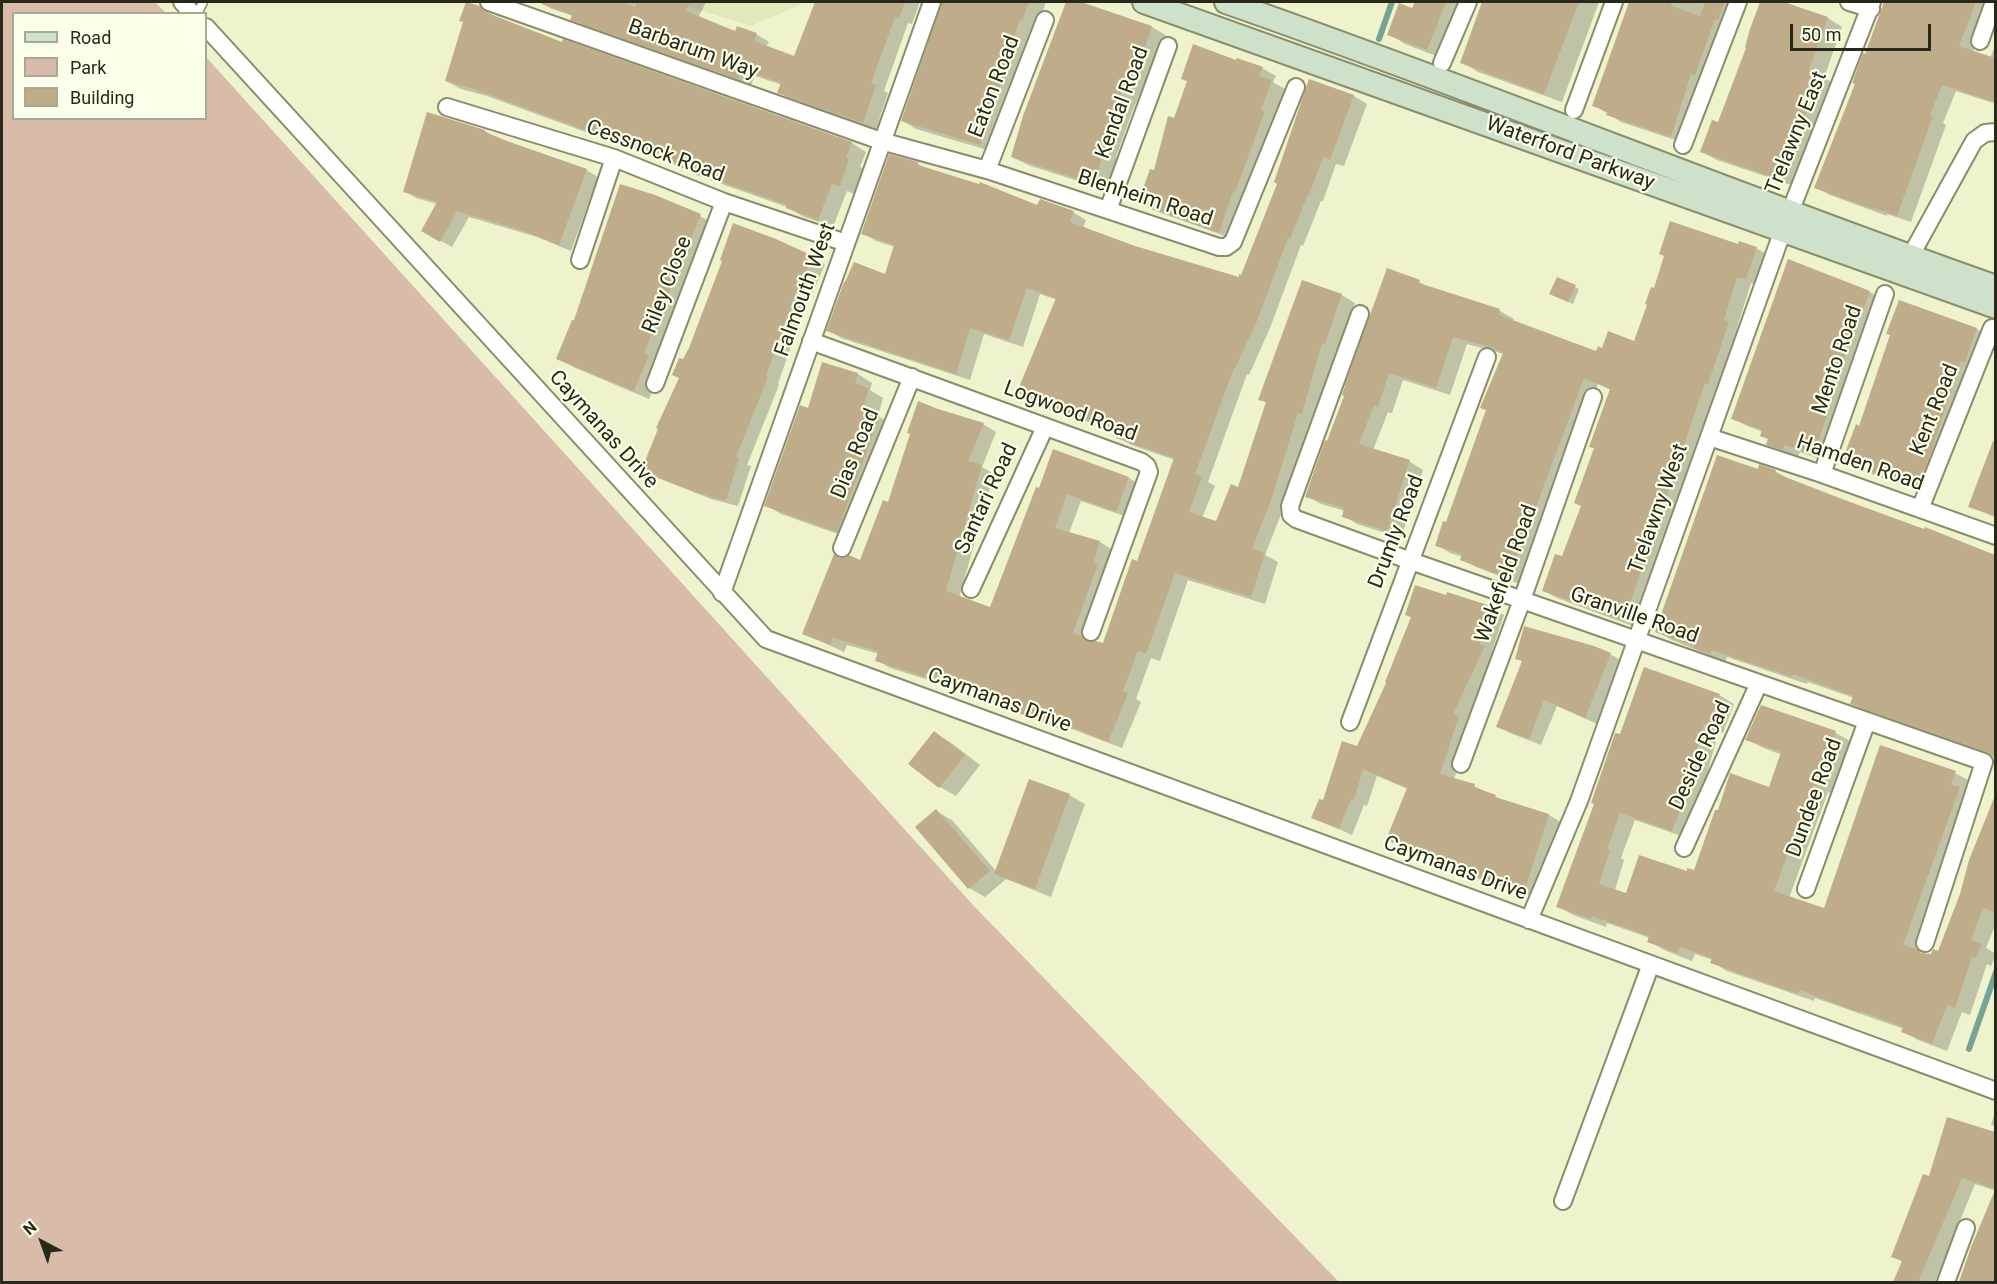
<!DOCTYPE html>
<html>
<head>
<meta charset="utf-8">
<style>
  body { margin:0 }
  #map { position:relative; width:1997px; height:1284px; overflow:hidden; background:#eff3cd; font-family:Roboto,sans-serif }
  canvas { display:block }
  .frame { position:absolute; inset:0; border:3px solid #28291b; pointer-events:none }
  .legend { position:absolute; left:12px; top:12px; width:195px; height:108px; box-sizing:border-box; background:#fcffe8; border:2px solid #a7a996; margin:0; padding:8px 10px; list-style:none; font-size:18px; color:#28291b }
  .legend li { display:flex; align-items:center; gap:12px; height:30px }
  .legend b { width:30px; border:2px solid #a7a996 }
  .north { position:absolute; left:12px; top:1212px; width:60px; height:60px; -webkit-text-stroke:4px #fcffe8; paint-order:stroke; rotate:319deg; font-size:16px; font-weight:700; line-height:24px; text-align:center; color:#28291b }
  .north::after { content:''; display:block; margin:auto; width:21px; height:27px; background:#28291b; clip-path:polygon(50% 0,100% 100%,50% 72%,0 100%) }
  .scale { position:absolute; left:1790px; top:24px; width:141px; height:27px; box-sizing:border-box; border:3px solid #28291b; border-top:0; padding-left:8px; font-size:18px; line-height:21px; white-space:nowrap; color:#28291b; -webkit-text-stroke:4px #fcffe8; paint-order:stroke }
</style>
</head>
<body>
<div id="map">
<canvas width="1997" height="1284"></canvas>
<div class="frame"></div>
<ul class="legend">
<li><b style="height:8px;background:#cde1cb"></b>Road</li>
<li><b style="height:16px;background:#d9bba9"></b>Park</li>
<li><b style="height:16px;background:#beac8b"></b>Building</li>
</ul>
<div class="north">N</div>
<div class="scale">50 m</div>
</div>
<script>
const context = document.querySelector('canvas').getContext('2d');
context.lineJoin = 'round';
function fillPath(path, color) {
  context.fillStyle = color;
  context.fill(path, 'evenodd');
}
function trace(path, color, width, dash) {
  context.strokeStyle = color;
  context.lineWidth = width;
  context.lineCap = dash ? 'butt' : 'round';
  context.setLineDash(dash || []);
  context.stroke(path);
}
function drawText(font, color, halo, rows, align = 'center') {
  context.font = font + ' Roboto,sans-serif';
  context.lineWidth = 4.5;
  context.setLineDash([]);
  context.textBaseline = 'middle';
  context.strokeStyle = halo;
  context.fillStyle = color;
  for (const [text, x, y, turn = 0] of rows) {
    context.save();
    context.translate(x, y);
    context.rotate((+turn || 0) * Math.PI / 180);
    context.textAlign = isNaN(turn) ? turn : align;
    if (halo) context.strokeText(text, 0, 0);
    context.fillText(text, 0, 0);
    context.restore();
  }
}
fillPath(new Path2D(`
  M673 2H803L802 4 751 26Z`), '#e3e8bb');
fillPath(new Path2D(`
  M2 2H155L166 13 14 14V118H206V57L973 905 1339 1282H2Z`), '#d9bba9');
fillPath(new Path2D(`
  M539 2H706L698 18 736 33 756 34 769 42 766 47 795 58 815 2H920L912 24 908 23 884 91 888 93 876 129 792 100 779 92 782 85 755 76 751 85 585 26 572 19 573 16 552 9Z
  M943 2H1046L994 152 916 129 903 121 943 6Z
  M1068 2H1077L1152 27 1167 36 1154 72 1150 71 1132 112 1116 157 1119 159 1109 191 1028 165 1012 157Z
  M1415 2H1465L1444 59 1405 44 1389 34 1412 10Z
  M1483 2H1599L1562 102 1478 72 1462 62Z
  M1631 2H1740L1684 143 1621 122 1594 105Z
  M1761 2H1780L1828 18 1842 27 1824 78 1834 83 1797 187 1717 160 1702 152 1719 124 1748 48 1751 29Z
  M1886 2H1991L1973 52 1990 58 1996 43V104L1956 91 1943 123 1946 125 1911 222 1887 214V216L1830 195 1816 187Z
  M479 7 494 16 562 44 564 41 852 143 866 152 860 167 863 168 854 194 847 191 833 227 802 216 787 207 696 175 684 168 487 96 461 89 446 81Z
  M1237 62 1262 68 1276 76 1273 82 1285 89 1233 239 1153 210 1140 202 1155 172 1175 120Z
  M1310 81 1354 96 1367 104 1344 166 1336 164 1323 201H1321L1303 246 1301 245 1270 328 1249 375 1247 374 1208 482 1215 486 1202 518 1217 523 1239 489 1267 403 1260 399 1303 282 1342 295 1355 303 1338 351 1336 350 1315 420 1311 419 1284 507 1265 555 1278 562 1265 604 1188 580 1160 661 1151 658 1136 699 1141 702 1122 748 1069 728 1068 732 1002 707 989 699 990 697 940 679 938 683 890 668 877 660 879 654 847 645 844 652 803 633 840 559 861 561 937 410 983 424 996 432 982 467 994 474 959 598 990 609 1054 451 1129 478 1142 486 1130 518 1081 501 1069 533 1100 542 1113 550 1111 573 1087 640 1091 643 1103 645 1138 563 1175 460 1131 445 1118 437 1120 432 1034 405 1021 398 1057 300 1040 294 1023 347 984 334 970 380 841 338 828 330 886 276 895 247 876 241 863 233 918 164 928 170 1038 207 1073 212 1086 220 1083 228 1135 248 1239 278 1242 277 1279 183Z
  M485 131 496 138 586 170 598 177 571 251 537 237 469 217 452 247 423 231 437 204 416 198 405 191Z
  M654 197 700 216 716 225 649 399 573 367 558 358Z
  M775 240 825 264 811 297 808 296 778 384 779 385 747 465 751 466 738 506 711 499 655 477 643 470 680 378 683 361Z
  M1739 246 1756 248 1770 256 1760 286 1751 283 1737 328 1742 331 1638 628 1557 598 1544 591 1563 558 1582 507 1611 390 1598 384 1539 545 1522 585 1476 567 1462 559 1463 557 1450 553 1437 545 1447 524 1487 410 1504 354 1467 344 1450 395 1403 380 1392 413 1388 412 1373 450 1410 462 1423 470 1401 538 1357 524 1344 516 1345 511 1321 504 1307 496 1328 443 1419 282 1431 289 1500 311 1514 319 1512 322 1597 353 1635 343 1655 290Z
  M1789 261 1870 292 1885 301 1828 462 1800 452 1798 458 1783 453 1768 444 1770 440 1762 436 1763 432 1747 426 1732 418Z
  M1575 287 1579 289 1573 304 1555 296Z
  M1900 302 1977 329 1993 339 1933 496 1860 470 1844 461 1860 427 1891 335Z
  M858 374 872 383 870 390 883 398 878 416 894 425 852 539 781 514 766 505 809 410Z
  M1991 452 1996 453V518L1970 506Z
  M1759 470 1775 471 1790 480 1994 556 1996 554V757L1867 712 1852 703 1854 698 1808 682 1807 684 1727 657 1725 662 1672 640 1657 632Z
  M1448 594 1491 607 1504 615 1492 651 1498 655 1466 722 1472 725 1454 779 1474 786 1504 801 1549 815 1562 823 1537 898 1472 877 1461 871 1401 847 1388 840 1408 789 1377 776 1367 806 1364 805 1352 835 1313 817 1358 748 1388 682 1412 618 1407 615 1447 597Z
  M1610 654 1622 661 1597 724 1557 706 1541 745 1510 733 1498 726Z
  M1719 695 1734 704 1723 733 1719 731 1708 770 1713 773 1687 838 1635 820 1621 858 1624 860 1615 890 1627 895 1687 873 1694 872 1769 789 1782 755 1761 747 1747 739 1762 706 1836 733 1850 741 1832 794 1828 792 1789 898 1825 910 1955 773 1970 781 1974 797 1917 953 1932 955 1939 953 1961 895 1970 861 1996 795V923L1986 948 1996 954 1991 966 1987 964 1970 1015 1962 1012 1947 1051 1918 1040 1903 1031 1904 1029 1815 998 1814 1001 1727 971 1712 962 1713 960 1695 954 1692 961 1664 950 1649 941 1650 938 1607 923 1606 927 1573 915 1558 906 1621 736Z
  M934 733 950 742 980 765 956 796 940 787 910 763Z
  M1069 795 1085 804 1051 897 1006 879 985 897 969 888 936 811 952 820 997 872Z
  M1996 1109V1127L1991 1125Z
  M1943 1136 1996 1155V1191L1975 1184 1935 1282H1895L1903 1262 1893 1256 1930 1178Z
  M1996 1194V1282H1961L1972 1248Z`), '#0003');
trace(new Path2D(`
  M1379 39 1392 2
  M1969 1049 1996 972`), '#77a394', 6);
fillPath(new Path2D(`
  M466 2 480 6 485 12 562 42 563 39 852 142 846 158 849 159 840 186 832 184 818 220 786 208 787 205 679 167 680 165 471 88 445 81 463 22 459 21Z
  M542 2H620L635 7 637 2H690L686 11 735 31 737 26 757 33 754 41 794 56 815 2H905L899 18 895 17 871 83 876 85 863 123 777 93 781 83 742 70 738 79 570 20 572 15 542 4Z
  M942 2H1029L1022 21 1020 20 1007 57 1010 59 999 89 997 88 980 145 901 121Z
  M1066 2H1081L1152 26 1139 65 1134 63 1117 103 1102 148 1105 149 1093 184 1011 157 1023 116Z
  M1415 2H1446L1427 50 1387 35 1399 3 1412 8Z
  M1482 2H1579L1544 94 1460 63Z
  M1629 2H1672L1671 6 1700 16 1705 2H1725L1718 20 1715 19 1695 75 1691 74 1671 137 1606 115 1608 112 1592 106Z
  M1760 2H1784L1828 17 1809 70 1820 74 1782 180 1700 152 1712 120 1718 122 1746 48 1745 47 1750 29Z
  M1884 2H1976L1959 46 1995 58V102L1942 85 1930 115 1933 116 1897 216 1874 208 1873 209 1814 188 1855 84 1852 83 1863 53 1865 54Z
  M1193 44 1236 60 1237 58 1263 67 1259 76 1272 80 1261 110 1265 111 1235 192 1233 191 1219 233 1138 203 1150 169 1154 170 1168 116 1174 118 1187 81 1181 79Z
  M1309 79 1354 95 1330 160 1323 157 1309 195 1308 194 1290 239 1288 238 1257 321 1235 368H1234L1195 474 1202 477 1189 512 1216 521 1231 484 1238 487 1266 402 1258 400 1302 280 1342 294 1325 344 1322 343 1302 414 1298 413 1271 500 1252 549 1265 553 1251 597 1175 573 1146 654 1138 651 1123 691 1128 693 1108 742 1056 721 1054 726 987 700 989 696 926 672 925 677 875 661 878 651 833 638 830 645 802 634 834 554 839 558H844L849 555 860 560 883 500 888 502 910 434 907 433 918 401 938 409 984 423 968 461 982 465 946 591 990 607 1036 487 1039 488 1053 449 1129 477 1116 512 1067 494 1055 528 1100 541 1094 562 1098 564 1073 633 1081 636 1088 642 1096 641 1103 643 1132 559 1137 561 1174 458 1116 438 1119 430 1019 398 1021 394 1017 392 1056 298 1027 288 1009 340 970 328 956 374 826 331 844 282H845L854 262 885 274 894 245 861 234 889 154 918 162V165L979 184 980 182 1037 205 1040 199 1074 211 1070 222 1135 246 1239 277V274L1241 275 1277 184 1274 182Z
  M427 112 485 130V132L507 141 587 169 559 245 524 231 457 211 440 242 421 231 437 202 403 192Z
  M620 184 655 195 701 214 644 353 649 355 634 391 556 359 572 320H574Z
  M1670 221 1738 244 1739 241 1757 247 1746 279 1737 277 1724 320 1729 322 1708 384 1705 383 1624 621 1591 610 1592 608 1542 591 1555 554 1562 556 1581 506 1574 503 1594 448 1589 447 1610 389 1584 378 1525 537 1507 578 1460 560 1462 554 1435 546 1443 521 1446 522 1486 410 1480 408 1503 353 1491 347 1453 337 1436 388 1389 373 1378 407 1374 405 1359 444 1410 460 1387 531 1342 517 1344 508 1305 497 1325 440 1327 441 1344 396 1342 395 1348 376 1387 268 1420 280 1419 283 1500 309 1499 315 1596 351 1598 346 1602 348 1608 331 1634 341 1647 305 1645 304 1651 287 1654 288 1664 256 1659 254Z
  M733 223 776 239 813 256 798 291H796L766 376 768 377 736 457 739 458 726 501 698 493 641 471 658 429 656 428 679 378 672 375 679 358 683 359 689 348 722 261 720 260Z
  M1788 259 1870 291 1858 324H1856L1825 412 1828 413 1814 454 1785 445 1783 450 1766 445 1768 439 1760 436 1762 430 1731 419Z
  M1557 277 1576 285 1568 302 1549 294Z
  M1899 300 1977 328 1965 362 1961 361 1931 452 1917 488 1842 461 1856 424 1859 426 1890 335 1886 334Z
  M822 362 858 373 855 383 869 388 863 408 880 415 837 532 764 506 800 405 808 408Z
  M1993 441 1995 442V516L1968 507Z
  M1717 455 1758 469 1759 464 1776 470 1775 473 1842 499 1924 529 1925 527 1995 555V758L1987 752 1850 704 1853 696 1793 674 1792 677 1712 650 1710 654 1693 648 1694 646 1655 632Z
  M1415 585 1446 595 1447 592 1491 606 1479 644 1485 646 1453 714 1459 716 1440 774 1475 784 1474 787 1496 795 1495 797 1549 814 1524 892 1457 870 1458 868 1386 840 1407 788 1363 769 1354 800 1351 799 1339 829 1311 818 1319 799 1323 800 1342 741 1357 746 1386 683 1385 682 1411 617 1405 615Z
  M1524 626 1594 646 1611 653 1585 718 1544 700 1529 739 1496 727 1522 661 1515 659Z
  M1644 667 1720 694 1708 726 1704 724 1694 761 1699 763 1672 831 1620 813 1607 849 1610 850 1599 884 1626 893 1639 855 1687 871V868L1694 870 1715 810H1718L1730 773 1769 787 1781 752 1745 740 1761 705 1836 731 1817 786 1813 785 1774 891 1824 908 1880 745 1956 771 1951 784 1960 787 1903 945 1917 949 1921 953 1931 954 1933 949 1938 951 1960 894 1969 860 1994 798H1995V912L1983 908 1971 940 1982 944 1976 958 1972 957 1955 1008 1947 1005 1932 1044 1901 1032 1903 1027 1861 1011 1860 1013 1800 990 1798 994 1710 963 1712 958 1680 947 1677 953 1647 942 1649 936 1592 916 1591 919 1556 907 1594 804 1591 803 1615 733 1620 734Z
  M934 731 965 755 939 788 908 764Z
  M1029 779 1070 794 1035 889 994 874Z
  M936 809 990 871 968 889 915 827Z
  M1947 1117 1995 1132V1189L1962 1178 1918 1282H1893L1902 1261 1891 1257 1923 1174 1929 1176Z
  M1995 1190V1282H1959L1971 1247Z`), '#beac8b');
const lane = new Path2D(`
  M197 14 203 2`);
const street = new Path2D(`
  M182 2 193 14
  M489 2 881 141 987 170 1219 247H1226L1233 242 1296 87
  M1849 2 1871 9
  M206 27 766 639 1996 1091
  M1980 41 1994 2
  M1442 63 1468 2
  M447 107 614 158 724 202 846 243
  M1574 110 1614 2
  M1683 145 1738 2
  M987 170 1045 20
  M1108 210 1168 46
  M1910 257 1974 141 1985 133 1996 132
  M580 260 614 158
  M1360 314 1290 506 1291 515 1296 519 1411 561 1984 762 1925 943
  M811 341 1142 462 1147 466 1149 472 1091 632
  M655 384 724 202
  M1709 437 1822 474 1996 536
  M1822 474 1885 294
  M1920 509 1992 328
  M842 548 912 377
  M971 589 1045 427
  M722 593 932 2
  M1350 722 1487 357
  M1461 764 1522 600 1593 397
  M1684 848 1759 683
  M1806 889 1867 721
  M1529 920 1579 801 1783 230 1872 2
  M1563 1201 1651 964
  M1946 1282 1966 1228`);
const secondary = new Path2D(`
  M1144 2 1996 307
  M1226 2C1484 92 1737 196 1996 287`);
trace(lane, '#898d6a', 11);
trace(street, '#898d6a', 20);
trace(secondary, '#898d6a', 26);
trace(lane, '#fff', 8);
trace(street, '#fff', 16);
trace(secondary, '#cde1cb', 22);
drawText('21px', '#28291b', '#fcffe8', [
  ["Barbarum Way",693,50,20],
  ["Eaton Road",995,87,-69],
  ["Kendal Road",1123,103,-70],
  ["Trelawny East",1797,133,-68],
  ["Cessnock Road",655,152,20],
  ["Waterford Parkway",1570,154,20],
  ["Blenheim Road",1145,199,18],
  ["Riley Close",668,285,-69],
  ["Falmouth West",806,290,-70],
  ["Mento Road",1838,360,-71],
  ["Kent Road",1935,410,-68],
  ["Logwood Road",1070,412,20],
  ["Caymanas Drive",603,430,48],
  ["Dias Road",856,454,-68],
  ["Hamden Road",1860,464,19],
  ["Santari Road",987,499,-65],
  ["Trelawny West",1659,509,-70],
  ["Drumly Road",1397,532,-69],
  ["Wakefield Road",1507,574,-70],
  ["Granville Road",1634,616,19],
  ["Caymanas Drive",999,701,20],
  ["Deside Road",1701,756,-65],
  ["Dundee Road",1815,798,-70],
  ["Caymanas Drive",1455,869,20]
]);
</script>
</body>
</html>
